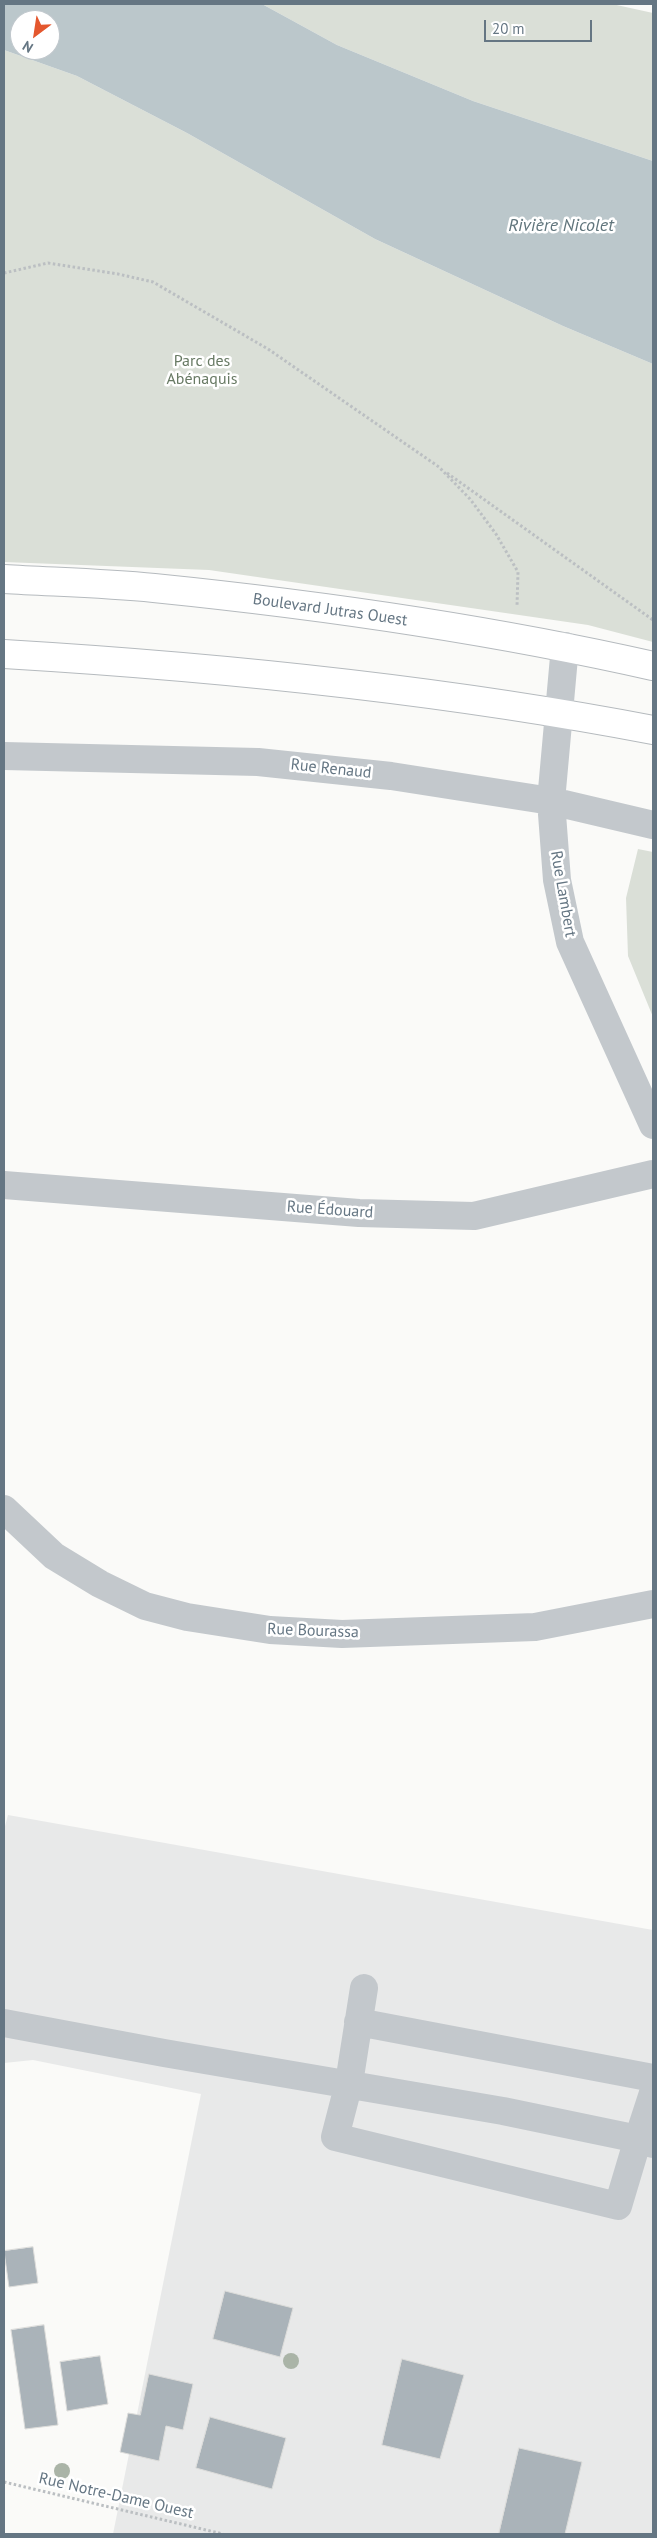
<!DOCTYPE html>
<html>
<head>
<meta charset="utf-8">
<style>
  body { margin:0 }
  #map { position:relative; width:657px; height:2538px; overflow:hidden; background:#fafaf8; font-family:"PT Sans",sans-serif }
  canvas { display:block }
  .frame { position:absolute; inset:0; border:5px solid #657683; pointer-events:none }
  .north { position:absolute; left:10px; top:10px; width:50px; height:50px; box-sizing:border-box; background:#fff; border:1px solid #c1c8cd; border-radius:50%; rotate:211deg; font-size:14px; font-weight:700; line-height:20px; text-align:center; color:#657683 }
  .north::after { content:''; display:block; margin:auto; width:18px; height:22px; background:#e4572e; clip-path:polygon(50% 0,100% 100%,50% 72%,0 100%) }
  .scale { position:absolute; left:484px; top:20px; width:108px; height:22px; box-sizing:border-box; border:2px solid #657683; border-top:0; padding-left:6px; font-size:15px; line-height:18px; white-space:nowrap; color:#657683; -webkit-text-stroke:4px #fff; paint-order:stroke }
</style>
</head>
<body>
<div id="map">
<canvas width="657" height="2538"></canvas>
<div class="frame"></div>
<div class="north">N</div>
<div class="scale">20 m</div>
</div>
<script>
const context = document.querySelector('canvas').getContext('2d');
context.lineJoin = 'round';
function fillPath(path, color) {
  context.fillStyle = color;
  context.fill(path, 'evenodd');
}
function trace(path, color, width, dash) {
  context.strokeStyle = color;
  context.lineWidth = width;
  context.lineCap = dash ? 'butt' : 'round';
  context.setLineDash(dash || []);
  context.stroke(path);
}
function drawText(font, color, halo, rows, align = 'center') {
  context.font = font + ' "PT Sans",sans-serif';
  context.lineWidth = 5;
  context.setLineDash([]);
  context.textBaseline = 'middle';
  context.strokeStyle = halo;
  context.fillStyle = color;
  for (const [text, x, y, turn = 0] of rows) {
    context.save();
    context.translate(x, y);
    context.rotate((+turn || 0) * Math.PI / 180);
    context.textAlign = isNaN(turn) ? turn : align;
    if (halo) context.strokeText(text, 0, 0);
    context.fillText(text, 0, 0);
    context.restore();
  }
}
fillPath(new Path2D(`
  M8 1815 653 1930V2534H113L201 2094 33 2060 4 2063V1830Z`), '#e8e9e9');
fillPath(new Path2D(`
  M262 4H612L653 13V161L473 101 337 45Z
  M4 50 77 76 187 133 375 239 563 326 653 364V642L588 625 209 570 4 562Z
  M638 849 653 852V1017L628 956 626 898Z`), '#dadfd7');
fillPath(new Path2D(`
  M4 4H262L337 45 473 101 653 161V364L563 326 375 239 187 133 77 76 4 50ZM20 20H50V50H20Z`), '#bbc7cb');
const building = new Path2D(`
  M33 2247 38 2283 9 2287 4 2251Z
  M225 2291 293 2308 280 2357 213 2339Z
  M44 2325 58 2425 25 2429 11 2330Z
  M100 2356 108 2404 67 2411 60 2362Z
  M402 2359 464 2375 440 2459 382 2445Z
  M149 2374 193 2384 183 2430 166 2426 159 2461 120 2452 128 2413 140 2415Z
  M210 2417 286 2438 272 2489 196 2468Z
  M519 2448 582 2462 565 2534H499Z`);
fillPath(building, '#aab3b9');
trace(building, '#dcdcda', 1);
const major = new Path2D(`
  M4 579C54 582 104 583 154 588 322 605 489 629 653 666
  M4 654C221 667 439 689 653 730`);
trace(major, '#b5babe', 30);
trace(new Path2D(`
  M4 273 48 263 118 274 153 282 268 349 439 467 470 499 496 534 518 572 517 606
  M447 473 653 620
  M4 2482 223 2534`), '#bbbfc2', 3, [2.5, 2.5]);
trace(new Path2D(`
  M565 646 551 801 557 880 570 942 653 1125
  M4 756 258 762 391 776 551 801 653 825
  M4 1185 359 1213 474 1216 653 1174
  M4 1509 54 1556 100 1584 145 1606 187 1617 270 1630 342 1634 535 1627 653 1604
  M364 1988 349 2083 335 2137 618 2206 638 2139 653 2144
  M358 2022 653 2078
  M4 2023 164 2053 503 2111 638 2139 653 2093`), '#c3c8cc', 28);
trace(major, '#fff', 28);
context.fillStyle = '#aab4a7';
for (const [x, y] of [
  [291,2361],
  [62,2471]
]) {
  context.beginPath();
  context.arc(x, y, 8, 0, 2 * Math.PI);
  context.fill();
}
drawText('16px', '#687a64', '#fff', [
  ["Parc des",202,361],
  ["Abénaquis",202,379]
]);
drawText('16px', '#657683', '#fff', [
  ["Boulevard Jutras Ouest",330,610,8],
  ["Rue Renaud",331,769,6],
  ["Rue Lambert",563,894,80],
  ["Rue Édouard",330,1210,4],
  ["Rue Bourassa",313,1631,2],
  ["Rue Notre-Dame Ouest",116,2496,13]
]);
drawText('italic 18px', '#60757c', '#fff', [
  ["Rivière Nicolet",561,226]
]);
</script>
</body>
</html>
